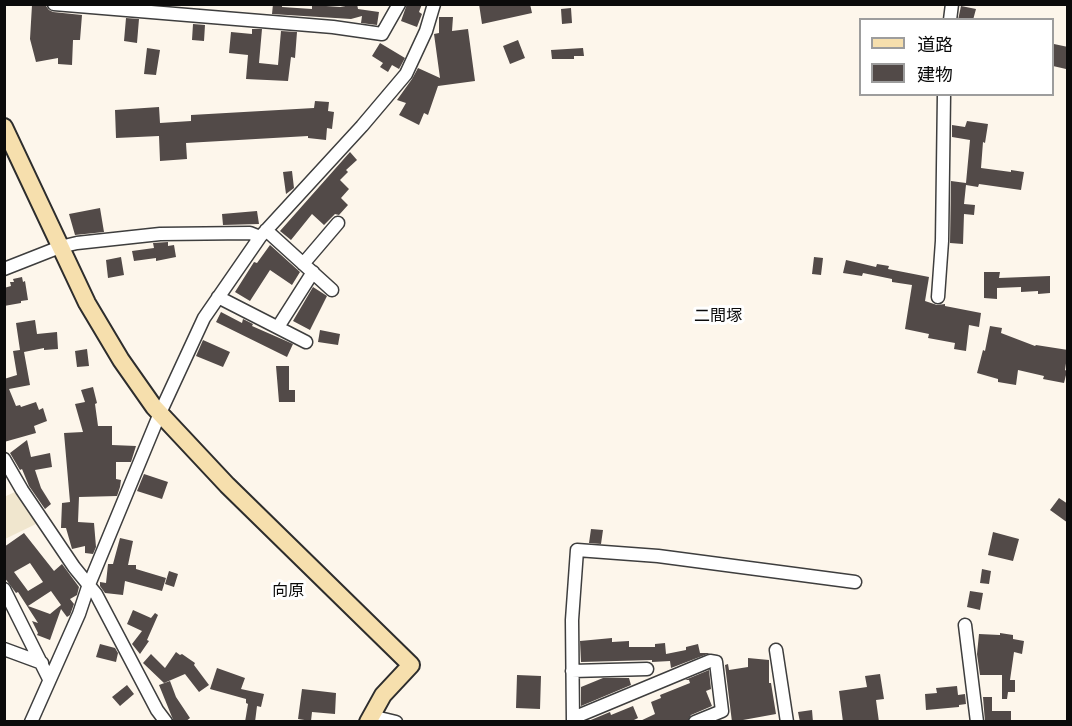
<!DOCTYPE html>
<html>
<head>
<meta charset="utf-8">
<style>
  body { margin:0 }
  #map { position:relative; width:1072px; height:726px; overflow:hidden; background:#fdf6eb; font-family:Merriweather,"Noto Sans JP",serif }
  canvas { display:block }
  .frame { position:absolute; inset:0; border:6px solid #0b0b0b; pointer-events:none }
  .legend { position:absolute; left:859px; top:18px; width:195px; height:78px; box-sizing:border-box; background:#fff; border:2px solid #9d9d9d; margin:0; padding:8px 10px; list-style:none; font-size:18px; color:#0b0b0b }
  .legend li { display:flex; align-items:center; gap:12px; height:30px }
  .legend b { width:30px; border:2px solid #9d9d9d }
</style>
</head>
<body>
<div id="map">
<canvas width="1072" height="726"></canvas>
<div class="frame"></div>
<ul class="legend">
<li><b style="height:8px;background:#f6dfad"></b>道路</li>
<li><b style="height:16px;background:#524a48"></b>建物</li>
</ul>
</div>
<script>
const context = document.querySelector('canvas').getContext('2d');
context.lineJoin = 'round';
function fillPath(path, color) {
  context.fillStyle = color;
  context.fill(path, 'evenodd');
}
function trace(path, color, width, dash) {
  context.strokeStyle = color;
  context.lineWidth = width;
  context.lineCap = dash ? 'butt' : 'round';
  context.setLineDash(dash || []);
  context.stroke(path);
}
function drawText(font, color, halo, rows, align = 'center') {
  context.font = font + ' Merriweather,"Noto Sans JP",serif';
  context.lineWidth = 6;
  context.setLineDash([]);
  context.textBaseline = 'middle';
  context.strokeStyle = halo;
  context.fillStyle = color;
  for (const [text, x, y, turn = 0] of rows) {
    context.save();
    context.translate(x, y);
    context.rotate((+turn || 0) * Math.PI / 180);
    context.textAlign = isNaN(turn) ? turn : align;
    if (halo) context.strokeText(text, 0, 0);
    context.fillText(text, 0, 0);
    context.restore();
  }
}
fillPath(new Path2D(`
  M17 491 38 523 5 539 4 497Z`), '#f0e6ce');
fillPath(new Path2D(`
  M273 4H282V7L312 9V5L340 7 357 4 358 9 379 12 377 25 361 23 362 16 351 19 272 14Z
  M407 4H422L419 12 422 14 417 27 401 21Z
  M479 4H530L532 13 482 24Z
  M32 5 46 6 49 10 53 12 82 15 80 40H73L72 65 58 64V58L36 62 30 39Z
  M961 6 976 9 973 20H958Z
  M571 8 572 23 562 24 561 9Z
  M439 17H453L452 31 468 29 475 81 438 86 428 115 424 113 419 125 399 115 406 103 397 100 412 79 418 68 440 78 434 34 439 33Z
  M126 18 139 19 137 43 124 41Z
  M193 24 205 25 204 41 192 40Z
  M252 29H262L259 63 278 65 281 31 297 32 295 58 291 57 288 81 246 79 248 55 229 53 231 32 252 34Z
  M518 40 525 58 510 64 503 46Z
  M380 43 405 58 399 69 392 65 388 72 380 67 383 63 372 56Z
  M1054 44 1068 47 1066 69 1053 66Z
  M147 48 160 50 156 75 144 74Z
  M583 48 584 56H574V59H552L551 50Z
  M315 101 329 102 328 111 334 112 332 129 327 128 326 140 308 138V136L186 143 187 159 160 161 159 136 116 138 115 110 159 107 160 123 191 121V115L314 108Z
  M967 121 988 124 985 143 983 142 981 168 1011 172V170L1024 172 1021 190 979 184 978 187 966 185 964 204 975 205 974 215 964 214 963 244 950 243 951 181 966 183 970 140 952 137V125L965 127Z
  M350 152 357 160 346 170 348 172 340 180 349 189 341 198 348 205 339 215 335 214 324 225 312 214 291 240 280 231Z
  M292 171 294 188 286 194 283 172Z
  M100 208 104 232 75 235 69 214Z
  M257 211 259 224 223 225 222 214Z
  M168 242V246L174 245 176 257 156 261V258L134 261 132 251 154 248 153 243Z
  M270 245 300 272 292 285 270 270 250 301 235 292 254 262 257 263Z
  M121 257 124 275 108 278 106 260Z
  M814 257 823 258 821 275 812 274Z
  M846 260 876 267 877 264 889 266 888 269 929 277 925 301 937 305 945 304V306L981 313 979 327 969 325 966 351 954 349 955 343 928 338 929 334 905 329 912 285 892 282V279L863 273 862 276 843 273Z
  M984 272H1000L999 278 1050 276V293L1038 294V291L1021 292V287L997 288V299L984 298Z
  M22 277 23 282 25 281 28 300 21 301V303L4 306V288L11 286 10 282H14L13 279Z
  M313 287 327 296 310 330 293 321Z
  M221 312 242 323 243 319 253 324 252 326 293 344 287 357 216 322Z
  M35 320 37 334 57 332 58 349 44 350V348L24 352 30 385 9 389 16 406 20 405 21 407 36 402 39 410 43 408 47 421 34 426 36 433 4 442V379L17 375 13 351 20 350 16 323Z
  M990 326 1002 328 1001 333 1035 346 1036 345 1068 350 1065 370 1067 371 1064 383 1043 379 1044 376 1018 370 1016 385 998 382V379L977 373 983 350 985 351Z
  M320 330 340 334 338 345 318 342Z
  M203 340 230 352 223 367 196 356Z
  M87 349 89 366 77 367 75 351Z
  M276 366H289V390H295V402H279Z
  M93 387 97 403 95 404 98 426H112V445L136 446 131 462H116V479L121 480 120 487 117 496 79 497 78 522 94 523 96 547 93 554 85 553V546L72 549 66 528H61L62 503 70 502 64 433 83 432 75 404 85 402 81 390Z
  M27 440 31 457 50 453 52 467 35 470 41 488 51 504 45 509 29 486 22 469 20 470 10 453Z
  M144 474 168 482 162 499 137 491Z
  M1059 498 1068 504V523L1050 510Z
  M591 529 603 530 601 544 589 543Z
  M993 532 1019 539 1013 561 988 555Z
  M24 533 54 571 62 564 79 587 77 595 70 599 74 604 70 615 67 617 61 609 50 640 37 635 38 633 32 621 38 623 18 592 16 593 4 577V547ZM30 563 43 582 28 591 14 572ZM51 591 61 605 50 614 28 606Z
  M120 538 133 541 128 565H136V569L166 578 162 591 125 581 123 595 105 593 100 586V582L106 583 108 564H113Z
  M982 569 991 571 989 584 980 583Z
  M169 571 178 574 174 587 165 584Z
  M970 591 983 593 980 610 967 607Z
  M133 610 151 618 155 613 158 615 147 640 149 641 140 654 132 644 142 631 127 624Z
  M1000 633 1013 635V639L1024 641 1022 654 1014 652 1010 680H1015V692H1008L1007 699H1002V675H980L977 654 979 634 1000 635Z
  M612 638V642L629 641V647H655V644L665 643 666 654 686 650V647L698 644 700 653H710L671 668 670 661 652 662V660L581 662 580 641Z
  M100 644 115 648 118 653 116 662 96 657Z
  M176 652 180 655 182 654 195 663 194 665 209 685 199 692 185 674 164 683 143 663 151 654 165 668Z
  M748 658 769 660V683H771L776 714 732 722 725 665 728 664 729 670 748 667Z
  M217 668 245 678 241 689 264 694 261 707 257 706 255 722H245L248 704 246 703V699L210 689Z
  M709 670 711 689 706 691 712 706 691 715 687 722H638L655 714 651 702 661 698 660 695 690 683 689 680H685Z
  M880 674 884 699 876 700 879 722H843L839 691 867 687 865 676Z
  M517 675 541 676 540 709 516 708Z
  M603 678H629L631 685 581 706V687Z
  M170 681 176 697 190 718 185 722H174L159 685Z
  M127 685 134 694 120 706 112 697Z
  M957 686 958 695 965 694 966 704 959 705V707L926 710 925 694 937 693 936 688Z
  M302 689 336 693 335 714 312 712 311 721 298 719Z
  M983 697H992V711H1011V722H985Z
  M633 706 638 718 630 722H586L610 712 611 715Z
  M812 710 813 722H800L798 712Z`), '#524a48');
const street = new Path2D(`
  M54 4 333 27 382 34 399 4
  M950 20 952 4
  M266 230 332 290
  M303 264 338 223
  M4 269 60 247 77 243 160 234 250 233 260 237
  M218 297 306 342
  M938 297 942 241 944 94
  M278 327 313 272
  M4 459 22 490 74 567 96 594 157 710 166 722
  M4 589 49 679
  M965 625 977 722
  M4 649 42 663
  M776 650 787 722
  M572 671 647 669
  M371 716 396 722
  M573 718 710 661 716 662 722 711 695 722
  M31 722 79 614 88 587 160 413 204 318 260 237 362 126 406 74 426 31 434 4
  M573 722 572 620 577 550 658 556 855 582`);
const secondary = new Path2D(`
  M4 127 87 303 121 360 154 407 227 485 411 665 383 695 368 722`);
trace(street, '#3e3e3e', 15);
trace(secondary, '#2d2d2d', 20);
trace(street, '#fff', 12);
trace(secondary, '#f6dfad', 16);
drawText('16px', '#0b0b0b', '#fff', [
  ["二間塚",718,316],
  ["向原",288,591]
]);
</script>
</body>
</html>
